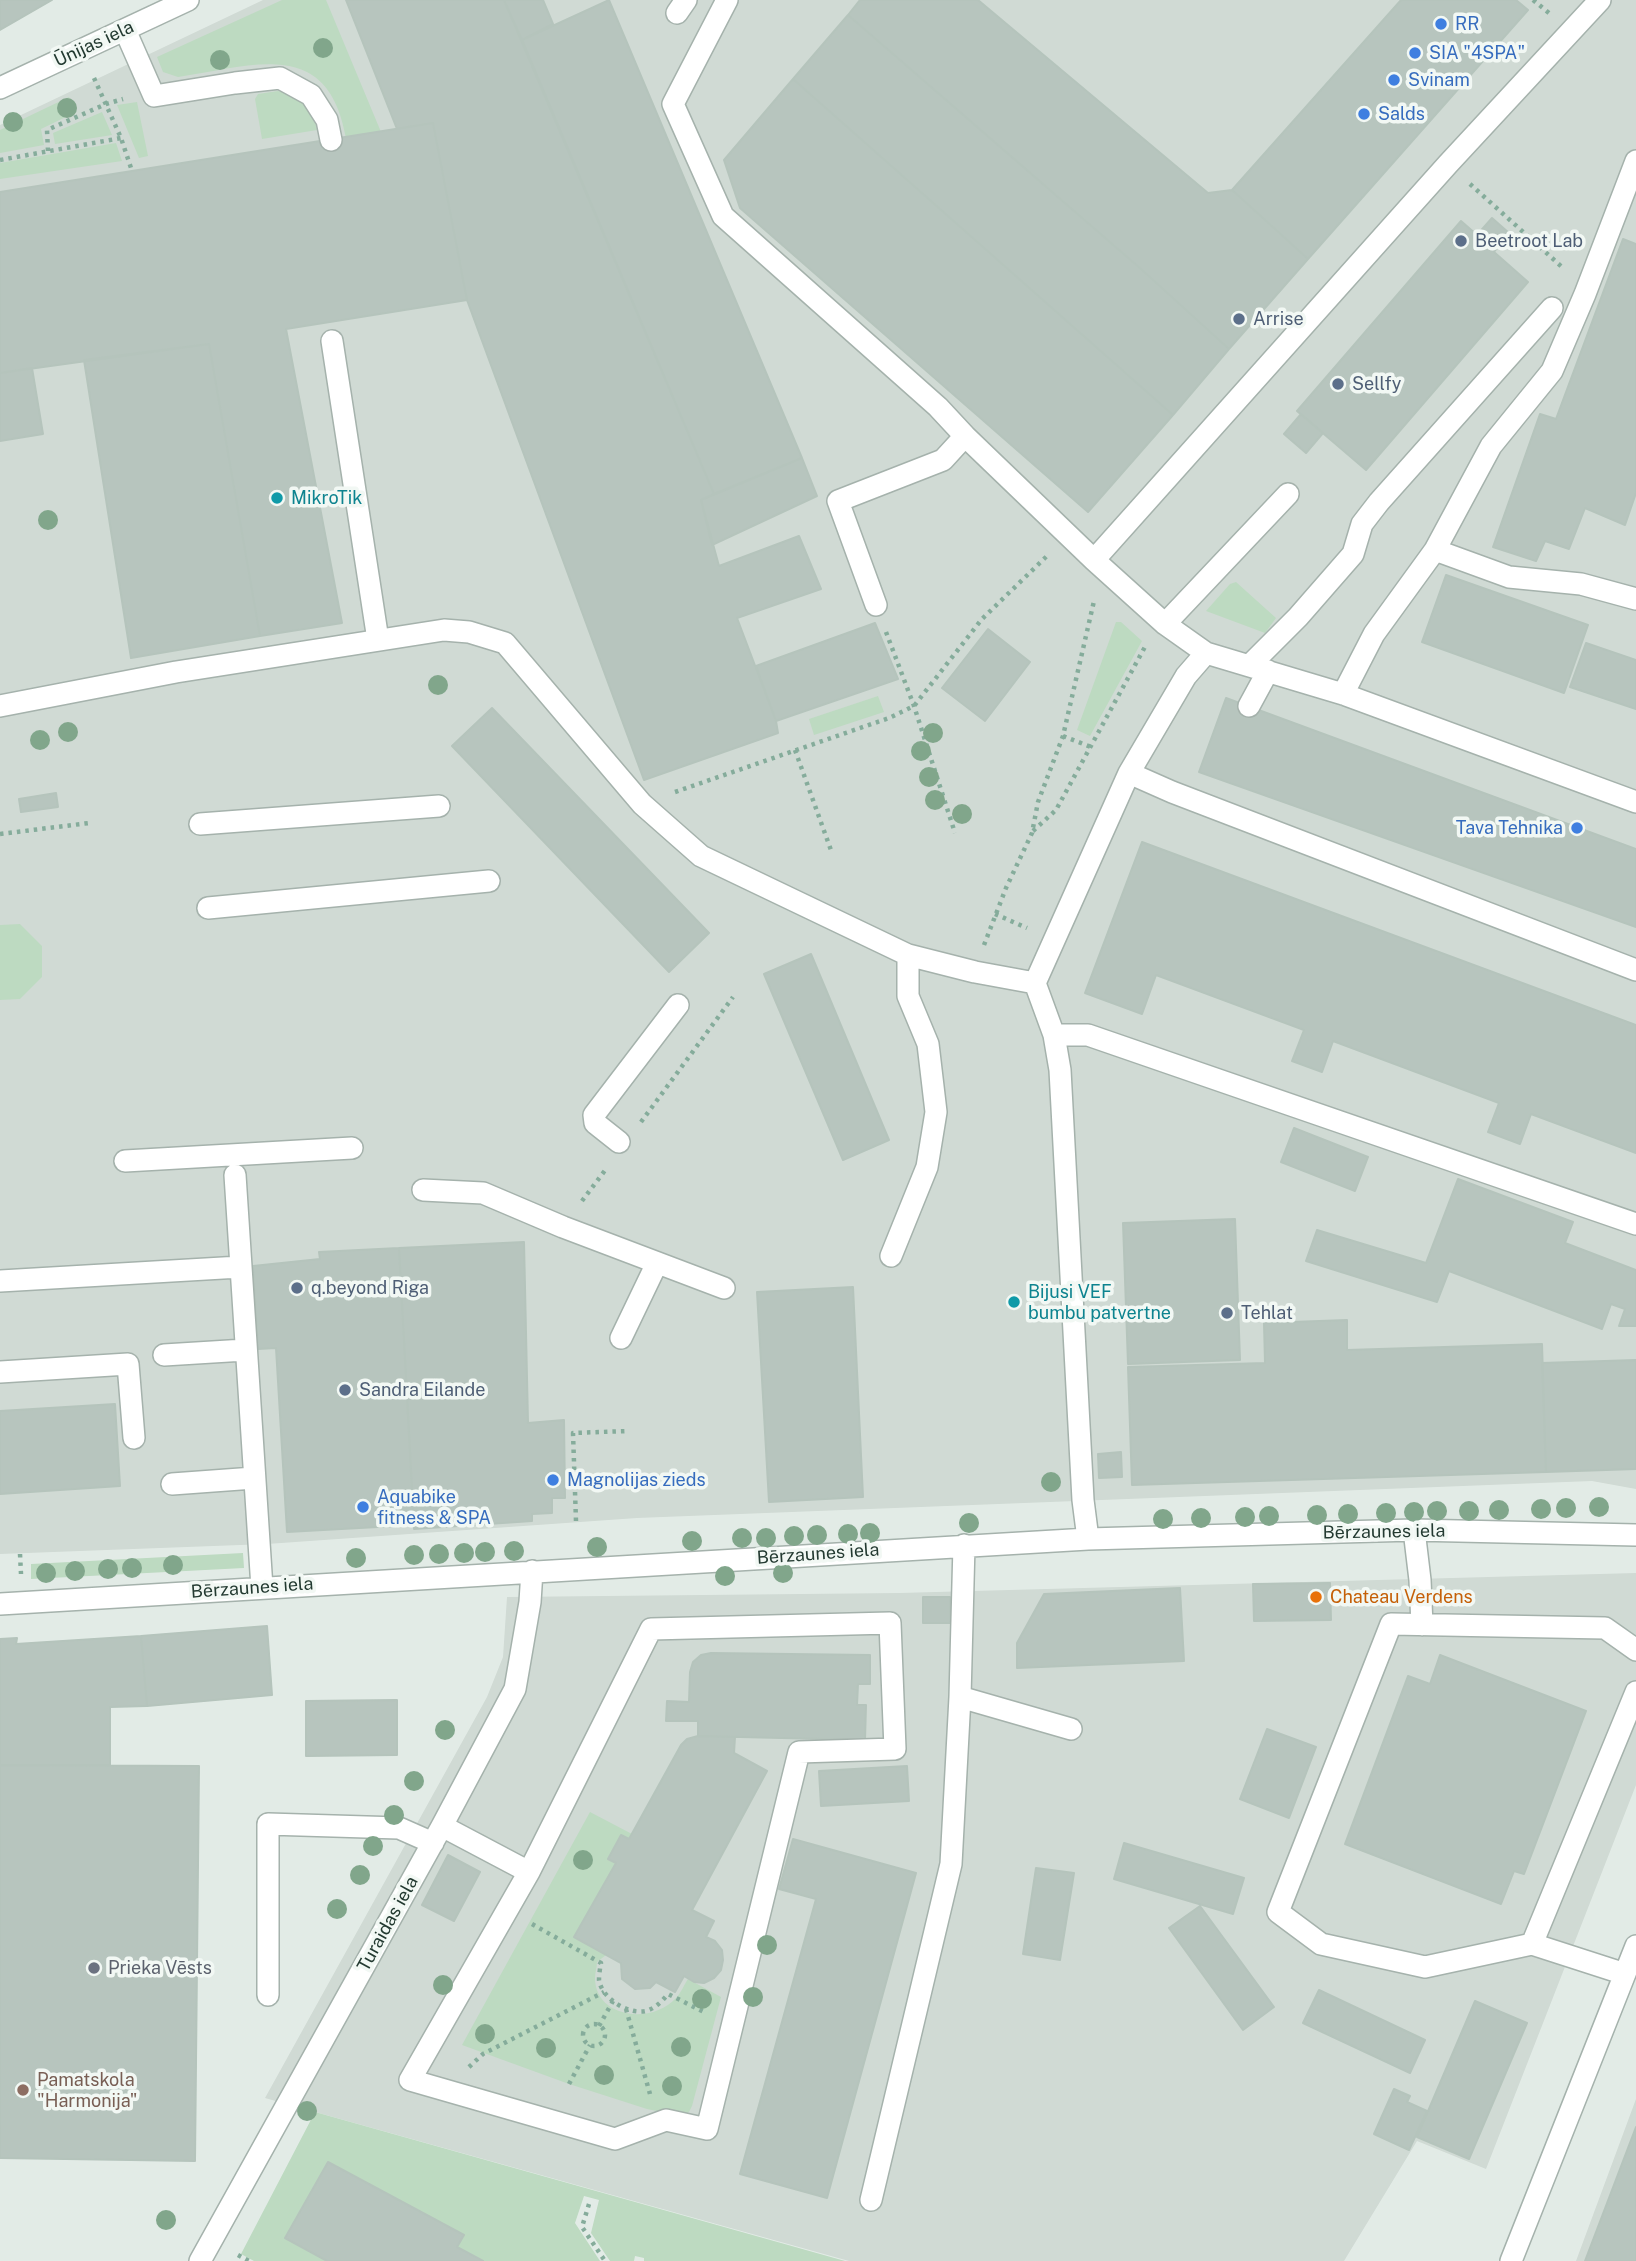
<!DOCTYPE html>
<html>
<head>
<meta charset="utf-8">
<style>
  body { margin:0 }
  canvas { display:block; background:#e2ebe6 }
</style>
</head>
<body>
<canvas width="1636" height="2261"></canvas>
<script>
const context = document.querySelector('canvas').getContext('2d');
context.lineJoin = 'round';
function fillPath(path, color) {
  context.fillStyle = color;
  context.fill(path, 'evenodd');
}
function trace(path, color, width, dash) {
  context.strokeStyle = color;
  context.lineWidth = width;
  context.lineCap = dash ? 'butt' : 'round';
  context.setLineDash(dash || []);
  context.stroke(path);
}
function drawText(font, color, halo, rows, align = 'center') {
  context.font = font + ' "Public Sans",sans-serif';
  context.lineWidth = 7;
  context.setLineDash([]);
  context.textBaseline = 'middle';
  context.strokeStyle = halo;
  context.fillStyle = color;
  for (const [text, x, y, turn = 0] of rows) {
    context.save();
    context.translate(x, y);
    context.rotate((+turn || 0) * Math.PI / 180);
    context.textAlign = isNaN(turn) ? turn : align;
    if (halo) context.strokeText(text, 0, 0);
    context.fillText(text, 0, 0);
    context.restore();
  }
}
fillPath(new Path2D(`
  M263 0H1636V1489L1592 1481 637 1518 267 1544 0 1554V125Z
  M1636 1573V1785L1486 2169 1417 2141 1344 2261H849L265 2098 487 1697 503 1657 507 1597 899 1593Z
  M1636 2099V2261H1576Z`), '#d0dad4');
fillPath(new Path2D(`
  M282 0H326L381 132 346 138C328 36 253 66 178 77L163 72 157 57Z
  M278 91C298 96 313 108 317 130L262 139 255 99 258 94Z
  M69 97 76 112 41 129 44 145 0 153V130Z
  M137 102 148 156 139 158 117 105Z
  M102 112 112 135 55 144 53 133Z
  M116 143 122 161 0 179V163Z
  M1236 582 1276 618 1265 633 1206 611 1230 584Z
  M1116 622H1121L1142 641 1090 736 1077 730Z
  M878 696 884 712 814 735 809 719Z
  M20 924 42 946V977L20 999 0 1000V925Z
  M243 1553 244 1568 31 1579V1564Z
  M590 1812 632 1834 629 1839 621 1835 608 1858 616 1863 575 1937 606 1955 597 1962C597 1967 595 1973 595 1978 595 2018 652 2025 676 1998 681 1993 684 1985 688 1979L721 1997 692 2106 689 2112 681 2116 647 2109 569 2084 462 2045Z
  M315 2112 845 2261H644V2258L635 2256 634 2261H610L591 2233 599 2200 584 2196 575 2223 600 2261H483L457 2247 328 2163 285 2238 327 2261H254L241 2254Z`), '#bddac1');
const building = new Path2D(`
  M0 0H52L0 30Z
  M346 0H504L714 494 701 500 719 566 799 536 821 589 737 618 776 721 778 733 644 780 467 300 433 123 397 129Z
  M504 0H543L553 24 522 40Z
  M609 0 802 458 714 494 522 40Z
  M860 0H978L1208 193 1232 190 1308 259 1229 349 1141 269 848 15Z
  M1401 0H1516L1528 10 1308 259 1232 190Z
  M848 15 1141 269 1229 349 1173 415 793 79Z
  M793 79 1173 415 1088 512 740 208 724 160Z
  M433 123 467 300 286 329 342 623 260 636 209 344 0 373V192Z
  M1492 218 1509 233 1494 252 1528 282 1366 470 1297 411 1461 221 1477 235Z
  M1623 239 1636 244V493L1625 525 1585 508 1569 549 1545 541 1536 561 1493 547 1540 414 1556 419Z
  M209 344 260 636 131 658 84 360Z
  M32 368 43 434 0 441V373Z
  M1301 414 1323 433 1306 453 1284 434Z
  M802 458 817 496 712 545 701 500Z
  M1446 575 1588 625 1564 693 1422 642Z
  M875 623 898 679 776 721 756 666Z
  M988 629 1030 662 985 721 942 688Z
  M1586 643 1636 660V709L1570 687Z
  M1226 698 1636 849V927L1199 772Z
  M492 708 709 933 669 972 452 746Z
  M56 793 58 807 21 812 19 799Z
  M1142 842 1636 1025V1153L1531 1114 1520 1144 1488 1132 1499 1103 1333 1041 1322 1072 1292 1061 1304 1030 1156 975 1142 1014 1085 993Z
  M811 954 889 1140 843 1160 764 974Z
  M1294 1128 1368 1157 1355 1191 1281 1162Z
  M1458 1179 1573 1222 1565 1243 1636 1270V1326H1619L1625 1309 1611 1304 1602 1329 1449 1271 1437 1302 1306 1261 1317 1230 1426 1263Z
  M1235 1219 1240 1360 1128 1364 1123 1223Z
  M524 1242 528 1423 564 1420 565 1498H552V1513L532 1514V1521L414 1529 399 1248Z
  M399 1248 414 1525 287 1532 276 1348 258 1349 253 1266 320 1259 319 1252Z
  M853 1287 863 1497 769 1502 757 1292Z
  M1347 1320V1350L1542 1344 1546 1472 1132 1485 1128 1367 1265 1363 1264 1323Z
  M1636 1360V1469L1546 1472 1542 1363Z
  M115 1404 120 1486 0 1494V1411Z
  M1121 1452 1122 1477 1099 1478 1098 1454Z
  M1330 1583 1331 1620 1254 1621 1253 1584Z
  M1180 1588 1184 1661 1017 1668V1643L1044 1594Z
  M923 1597H950V1623H923Z
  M267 1626 272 1695 147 1706 141 1636Z
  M141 1636 147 1706 110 1707V1765H0V1639L17 1638 16 1644Z
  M711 1653 870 1655V1684H858L857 1705H866L865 1740 698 1736V1721H666L667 1701 689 1702 690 1672 693 1662 701 1655Z
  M1440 1655 1586 1711 1524 1874 1514 1871 1501 1904 1345 1844 1408 1676 1430 1684Z
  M397 1700V1755L306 1756V1701Z
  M1267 1729 1316 1747 1289 1818 1240 1799Z
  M698 1736 735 1737 734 1753 767 1771 692 1910 714 1921 706 1937 715 1941 722 1950 723 1960 721 1970 714 1978 704 1983 694 1982 684 1976 675 1992 656 1982 650 1988 635 1989 622 1979 621 1963 574 1937 616 1863 608 1859 621 1835 629 1839 681 1745 687 1739Z
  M0 1765 199 1766 195 2161 0 2158Z
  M907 1766 909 1801 821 1806 819 1771Z
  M793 1839 916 1873 827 2198 740 2174 816 1899 779 1889Z
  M1124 1843 1244 1878 1233 1914 1114 1879Z
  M448 1855 480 1872 454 1921 422 1905Z
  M1036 1868 1074 1873 1060 1960 1023 1954Z
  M1200 1906 1274 2007 1243 2030 1169 1928Z
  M1319 1990 1425 2040 1410 2073 1303 2023Z
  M1475 2001 1527 2023 1469 2159 1417 2137Z
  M1394 2089 1410 2096 1407 2102 1427 2111 1409 2150 1374 2134Z
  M1636 2127V2261H1585Z
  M328 2162 464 2235 457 2247 483 2261H327L285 2238Z`);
fillPath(building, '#b7c5be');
trace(building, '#b5c4bc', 2);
const minor = new Path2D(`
  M727 0 673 104 723 216 938 407 965 436 1094 560 1165 624 1206 653 1343 694 1636 802
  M677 13 686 0
  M125 30 154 96 235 83 280 78 311 95 327 120 331 140
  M0 88 188 0
  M332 341 378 640
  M1435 550 1509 577 1581 584 1636 599
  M1094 560 1448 164 1600 0
  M876 605 838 501 943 460 965 436
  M1165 624 1288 494
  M1250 665 1298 617 1353 554 1362 524 1379 502 1552 308
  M1343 694 1374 634 1435 550 1491 446 1552 371 1585 294 1636 161
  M0 706 176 672 444 630 469 632 505 643 642 804 701 856 908 955 975 972 1035 983
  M1249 706 1268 671
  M1129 773 1172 792 1636 970
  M200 824 439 806
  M208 908 489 881
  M1054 1035H1088L1636 1224
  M619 1142 595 1123 594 1115 678 1005
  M125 1161 352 1148
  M235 1175 262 1588
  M423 1190 483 1193 563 1227 724 1288
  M891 1256 927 1167 936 1112 928 1044 908 996V955
  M0 1281 240 1267
  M621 1338 657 1263
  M164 1355 245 1350
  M0 1372 128 1364 134 1438
  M172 1484 254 1478
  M1414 1530 1420 1580 1422 1625
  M1088 1539 1083 1500 1060 1070 1054 1035 1035 983 1129 773 1186 676 1206 653
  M0 1604 1088 1539 1414 1530 1636 1535
  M890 1623 895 1749 799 1752 707 2129 666 2120 615 2139 410 2080 529 1872 651 1629Z
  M960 1697 1071 1729
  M442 1826 529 1872
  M1532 1944 1636 1692
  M1625 1974 1532 1944 1425 1967 1321 1944 1278 1912 1391 1624 1605 1628 1636 1650
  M268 1995V1824L399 1828 433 1843
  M871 2200 951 1864 960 1697 964 1545
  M200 2261 442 1826 515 1689 530 1602 532 1571
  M1511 2261 1636 1946`);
trace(minor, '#a5b2ac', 24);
trace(new Path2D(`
  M1533 0 1549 13
  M94 78 121 138 132 171
  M48 151 47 130 106 104 123 99
  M0 160 121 138
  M1470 184 1562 267
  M886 632 914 706 955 833
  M1063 736 1091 747
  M795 750 832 853
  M675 792 889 718 914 706 982 619 1048 555
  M1033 831 1056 810 1146 645
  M0 834 89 823
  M995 914 1027 928
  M984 945 1006 888 1032 833 1038 802 1063 736 1094 601
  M641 1122 733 997
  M582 1201 606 1169
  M576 1521 573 1433 628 1431
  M20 1554 21 1574
  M532 1924 601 1963C600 1968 599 1975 599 1980 602 1999 629 2015 646 2011 656 2008 662 2001 668 1994L704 2012
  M626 2009 650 2094
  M583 2035a11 11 0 1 1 22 0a11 11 0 1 1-22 0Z
  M599 2026 613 2001
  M469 2067 483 2054 604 1992
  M569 2084 590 2045
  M589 2204 582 2227 605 2261
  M238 2255 249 2261`), '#85ac9b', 4.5, [3.5, 5]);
trace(minor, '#fff', 21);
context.fillStyle = '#81a68b';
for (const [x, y] of [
  [323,48],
  [220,60],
  [67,108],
  [13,122],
  [48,520],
  [438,685],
  [68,732],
  [933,733],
  [40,740],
  [921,751],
  [929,777],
  [935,800],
  [962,814],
  [1051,1482],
  [1599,1507],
  [1566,1508],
  [1541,1509],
  [1499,1510],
  [1437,1511],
  [1469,1511],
  [1414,1512],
  [1386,1513],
  [1348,1514],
  [1317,1515],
  [1269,1516],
  [1245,1517],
  [1201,1518],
  [1163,1519],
  [969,1523],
  [870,1533],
  [848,1534],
  [817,1535],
  [794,1536],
  [742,1538],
  [766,1538],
  [692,1541],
  [597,1547],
  [514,1551],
  [485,1552],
  [464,1553],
  [439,1554],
  [414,1555],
  [356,1558],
  [173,1565],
  [132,1568],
  [108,1569],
  [75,1571],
  [46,1573],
  [783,1573],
  [725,1576],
  [445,1730],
  [414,1781],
  [394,1815],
  [373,1846],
  [583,1860],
  [360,1875],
  [337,1909],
  [767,1945],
  [443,1985],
  [753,1997],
  [702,1999],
  [485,2034],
  [681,2047],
  [546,2048],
  [604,2075],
  [672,2086],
  [307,2111],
  [166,2220]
]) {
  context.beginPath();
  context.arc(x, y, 10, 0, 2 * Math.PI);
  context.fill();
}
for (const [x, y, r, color] of [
  [1441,24,7,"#3f7fe0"],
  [1415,53,7,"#3f7fe0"],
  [1394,80,7,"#3f7fe0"],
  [1364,114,7,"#3f7fe0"],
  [1461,241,7,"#5c6f8a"],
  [1239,319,7,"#5c6f8a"],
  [1338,384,7,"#5c6f8a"],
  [277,498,7,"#0f9aa8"],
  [1577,828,7,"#3f7fe0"],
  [297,1288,7,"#5c6f8a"],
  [1014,1302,7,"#0f9aa8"],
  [1227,1313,7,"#5c6f8a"],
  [345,1390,7,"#5c6f8a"],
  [553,1480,7,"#3f7fe0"],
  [363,1507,7,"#3f7fe0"],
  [1316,1597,7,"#e8710a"],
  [94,1968,7,"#6b7280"],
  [23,2090,7,"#8d6e63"]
]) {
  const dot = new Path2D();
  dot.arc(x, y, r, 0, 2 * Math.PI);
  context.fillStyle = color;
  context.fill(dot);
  trace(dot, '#f2f8f4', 2.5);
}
drawText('18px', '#366cbe', '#f2f8f4', [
  ["RR",1455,24],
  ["SIA \"4SPA\"",1429,53],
  ["Svinam",1408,80],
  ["Salds",1378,114],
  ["Tava Tehnika",1563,828,"right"],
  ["Magnolijas zieds",567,1480],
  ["Aquabike",377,1497],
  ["fitness & SPA",377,1518]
], 'left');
drawText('18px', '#233a31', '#f2f8f4', [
  ["Ūnijas iela",94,44,-25],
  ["Bērzaunes iela",1384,1532,-1],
  ["Bērzaunes iela",818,1554,-4],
  ["Bērzaunes iela",252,1588,-4],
  ["Turaidas iela",388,1924,-61]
]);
drawText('18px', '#4e5e75', '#f2f8f4', [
  ["Beetroot Lab",1475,241],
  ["Arrise",1253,319],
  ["Sellfy",1352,384],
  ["q.beyond Riga",311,1288],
  ["Tehlat",1241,1313],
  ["Sandra Eilande",359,1390]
], 'left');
drawText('18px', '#0d838f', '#f2f8f4', [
  ["MikroTik",291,498],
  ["Bijusi VEF",1028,1292],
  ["bumbu patvertne",1028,1313]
], 'left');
drawText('18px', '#c56008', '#f2f8f4', [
  ["Chateau Verdens",1330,1597]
], 'left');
drawText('18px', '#5b616d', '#f2f8f4', [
  ["Prieka Vēsts",108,1968]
], 'left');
drawText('18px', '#785e54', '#f2f8f4', [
  ["Pamatskola",37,2080],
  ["\"Harmonija\"",37,2101]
], 'left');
</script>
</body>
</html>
